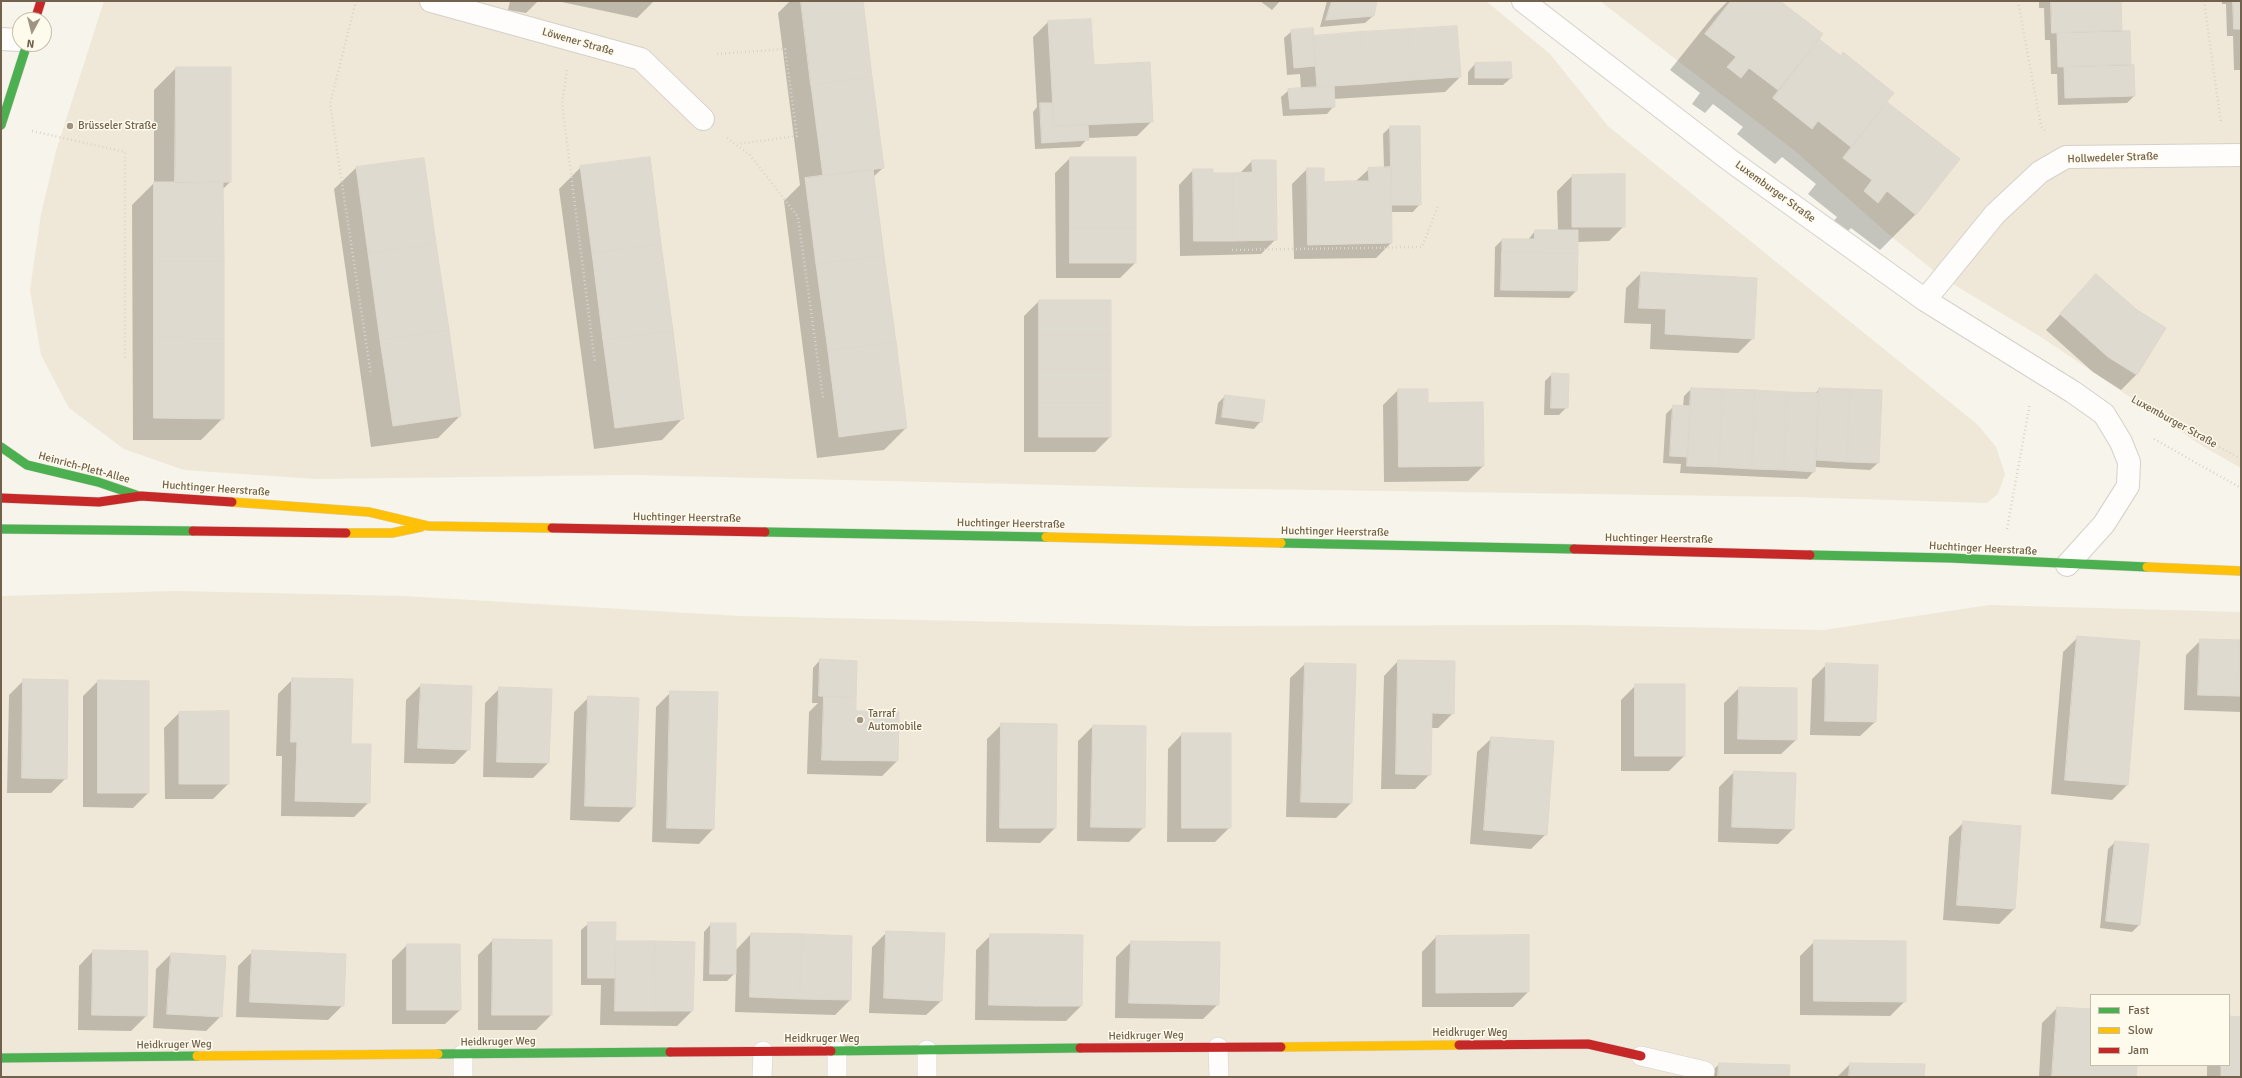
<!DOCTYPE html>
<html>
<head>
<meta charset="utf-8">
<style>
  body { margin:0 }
  #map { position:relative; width:2242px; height:1078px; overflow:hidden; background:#f6f4eb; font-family:Signika,sans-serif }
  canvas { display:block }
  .frame { position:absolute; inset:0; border:2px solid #72614c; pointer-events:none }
  .legend { position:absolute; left:2090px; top:994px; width:140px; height:72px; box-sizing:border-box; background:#fefaec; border:1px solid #c6bdac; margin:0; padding:5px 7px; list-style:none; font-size:12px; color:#72614c }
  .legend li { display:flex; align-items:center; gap:8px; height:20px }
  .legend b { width:20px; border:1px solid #c6bdac }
  .north { position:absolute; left:12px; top:12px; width:40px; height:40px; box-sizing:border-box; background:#fefaec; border:1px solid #c6bdac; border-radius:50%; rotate:187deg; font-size:11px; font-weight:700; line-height:16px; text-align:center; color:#72614c }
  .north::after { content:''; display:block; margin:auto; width:14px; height:18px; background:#a09484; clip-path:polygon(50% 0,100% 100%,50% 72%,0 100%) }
</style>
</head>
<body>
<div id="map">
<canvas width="2242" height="1078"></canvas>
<div class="frame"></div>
<ul class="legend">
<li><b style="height:5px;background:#4caf50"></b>Fast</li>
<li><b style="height:5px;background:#ffc107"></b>Slow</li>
<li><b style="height:5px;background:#c62828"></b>Jam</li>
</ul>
<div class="north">N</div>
</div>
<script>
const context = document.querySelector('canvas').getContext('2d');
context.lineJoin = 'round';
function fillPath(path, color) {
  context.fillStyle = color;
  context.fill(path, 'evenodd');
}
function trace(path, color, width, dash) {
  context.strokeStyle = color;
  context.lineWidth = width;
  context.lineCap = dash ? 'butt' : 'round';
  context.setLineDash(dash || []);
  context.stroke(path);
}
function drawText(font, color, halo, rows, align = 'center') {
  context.font = font + ' Signika,sans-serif';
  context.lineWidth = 3;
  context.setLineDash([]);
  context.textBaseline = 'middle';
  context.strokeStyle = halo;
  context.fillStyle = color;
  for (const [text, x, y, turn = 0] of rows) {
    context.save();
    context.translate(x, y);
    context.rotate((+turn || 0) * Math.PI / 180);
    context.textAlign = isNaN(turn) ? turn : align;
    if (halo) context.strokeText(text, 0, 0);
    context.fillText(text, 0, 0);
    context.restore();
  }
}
fillPath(new Path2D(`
  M104 1H1486L1550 54 1608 126 1978 425 1996 447 2005 474 1998 494 1987 503 1794 497 1182 488 633 475 315 479 184 470 124 449 69 408 41 355 30 290 41 214 56 151Z
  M1600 1H2241V468L2204 447 2041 337 1943 278 1888 234 1795 151Z
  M175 591 404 596 739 616 1194 626 1575 625 1824 630 1989 605 2241 612V1077H1V596ZM2091 995H2229V1065H2091Z`), '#efe8d8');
fillPath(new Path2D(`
  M510 1H538L526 13 508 10Z
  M557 1H654L637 18Z
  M790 1H862L883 168 873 177 906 428 884 450 817 458 784 201 800 185 778 13Z
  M1260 1H1280L1272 10Z
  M1327 1H1376L1373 16 1365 23 1320 27Z
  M1728 1H1779L1818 39 1840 57 1885 102 1958 160 1916 214 1880 250 1851 228 1841 238 1828 228 1837 217 1808 194 1816 184 1782 157 1775 164 1737 134 1743 127 1713 104 1705 113 1692 104 1700 93 1670 70 1714 15Z
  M2039 1H2120L2121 31 2129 32 2130 65 2133 66 2134 96 2127 103 2058 105 2057 74H2051L2050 40H2045L2044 8H2039Z
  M2222 1H2241V101L2240 70H2234L2233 36H2227L2226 4H2222Z
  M1048 22 1152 121 1137 136 1088 138 1080 147 1035 149 1033 112 1037 107 1033 37Z
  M1292 31 1312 38 1460 77 1445 92 1334 99V106L1327 114 1283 116 1281 97 1289 90 1301 89 1300 74 1287 75 1284 38Z
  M1475 64 1511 78 1503 85H1468V72Z
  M176 68H230V182L222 190 223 418 201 440H133L132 205 154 183V90Z
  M1390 127 1420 204 1413 212H1391V243L1376 258 1294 259 1292 184 1307 169 1323 183 1355 182 1369 169 1384 168 1383 134Z
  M1070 158 1135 263 1120 278H1056L1055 173Z
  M1252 161 1276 239 1261 254 1180 256 1179 185 1193 170 1213 174 1240 173Z
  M581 167 683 418 662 440 594 449 559 189Z
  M356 168 460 416 438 438 371 447 334 189Z
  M1572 176 1624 226 1609 241 1577 242 1576 291 1569 298 1494 297 1495 247 1502 240H1528L1535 231H1558L1557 191Z
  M1641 273 1753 338 1738 353 1650 349 1651 324 1624 323 1626 288Z
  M2096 275 2136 311 2165 328 2136 375 2121 390 2093 372 2046 330Z
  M1039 301H1110V437L1095 452H1024V316Z
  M1552 374 1568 375 1567 407 1559 415H1544L1545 381Z
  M1691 389 1814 394 1820 389 1878 463 1870 470 1815 467 1814 471 1807 479 1680 473 1681 464 1663 463 1666 414 1673 407H1683L1684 396Z
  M1398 390 1427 404 1483 466 1468 481 1384 482 1383 405Z
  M1225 396 1261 421 1254 429 1215 424 1218 403Z
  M2078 637 2127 785 2112 800 2051 794 2063 652Z
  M2201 640 2241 642V712L2184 710 2186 655Z
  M820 660 855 712 898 713 897 761 882 776 807 774 809 712 818 703H812L813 668Z
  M1398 661 1453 713 1438 728H1431L1430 774 1415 789H1381L1384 676Z
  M1305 664 1351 803 1336 818 1286 817 1290 678Z
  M1827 664 1875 722 1860 736 1810 735 1812 679Z
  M293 679 350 745 369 802 354 817 281 816 282 756H276L278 694Z
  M24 680 66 778 51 793H7L9 695Z
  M98 681 148 793 133 808 83 807V696Z
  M421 685 469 749 454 764 404 763 406 700Z
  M1636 685H1684V756L1669 771H1621V700Z
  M500 688 548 763 533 778 483 777 485 703Z
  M1739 688 1796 740 1781 754H1724V703Z
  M671 692 713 829 699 844 652 842 656 707Z
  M589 697 638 699 634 807 619 822 570 820 574 712Z
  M179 713 228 784 213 799H165L164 728Z
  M1002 724 1055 828 1040 843 986 842 987 739Z
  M1093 726 1145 727 1144 827 1129 842 1077 841 1078 741Z
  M1182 734 1230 827 1215 842H1167L1168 749Z
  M1492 738 1546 834 1531 849 1470 844 1477 752Z
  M1734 772 1793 829 1778 844 1718 842 1719 787Z
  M1964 822 2014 909 1999 924 1943 920 1949 837Z
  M2115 842 2139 925 2132 932 2100 928 2108 849Z
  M589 923 615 943 616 942 692 1011 677 1026 600 1025 601 985H581V930Z
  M711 924H735V951L751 934 851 937 850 1000 835 1015 735 1012 736 972 727 981H703L704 932Z
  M887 932 941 1001 926 1015 869 1013 872 947Z
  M991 935 1081 1006 1066 1021 975 1020 976 950Z
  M1436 937 1528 992 1513 1007H1422V952Z
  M493 940 551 941V1015L536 1030H478V955Z
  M1815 941 1905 1001 1890 1016 1800 1015V956Z
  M1131 942 1218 1004 1203 1019 1115 1018 1116 957Z
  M407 945H459L460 1010 445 1024H392V960Z
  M93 951 146 1016 131 1031 78 1030 79 966Z
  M253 951 343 1005 328 1020 236 1017 238 966Z
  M171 954 221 1016 206 1031 153 1028 156 969Z
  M2057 1008 2091 1010V1065H2136L2135 1077H2039L2042 1023Z
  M2229 1017 2241 1018V1077H2207V1065H2229Z
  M1719 1064 1788 1077H1707Z
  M1850 1064 1923 1077H1837Z`), '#0003');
const building = new Path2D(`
  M801 1H863L872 77 811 85Z
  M1332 1H1377L1374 16 1326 20Z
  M1731 1H1780L1823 34 1778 90 1749 68 1741 78 1727 67 1736 57 1705 34Z
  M2051 1H2121L2122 30 2052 33Z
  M2233 1H2241V29H2234Z
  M1091 19 1094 65 1150 62 1153 122 1054 126 1048 21Z
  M1457 26 1461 77 1413 80 1409 29Z
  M1313 28 1315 66 1294 68 1291 30Z
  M1409 29 1413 80 1365 84 1361 32Z
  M2130 31 2131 64 2058 67 2057 33Z
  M1361 32 1365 84 1317 87 1313 36Z
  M1819 39 1841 56 1843 52 1894 93 1851 147 1818 121 1812 129 1773 98Z
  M1511 62 1512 78H1475V63Z
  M2134 65 2135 96 2065 98 2064 67Z
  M176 67H231V182L175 183Z
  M872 77 884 168 823 176 811 85Z
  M1334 86 1335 107 1290 109 1288 89Z
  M1887 102 1960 159 1916 215 1887 191 1878 203 1864 191 1872 180 1843 158Z
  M1040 103H1052L1054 126 1088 125 1089 140 1042 143Z
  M1390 126H1420L1421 205H1392Z
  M650 157 661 244 592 253 580 166Z
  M1070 157H1136V192H1070Z
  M424 158 436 244 368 253 356 167Z
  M1252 160H1276L1277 240 1234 241 1233 173 1252 172Z
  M1391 167 1392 243 1349 244 1347 181H1369L1368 168Z
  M1307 168H1324V182L1347 181 1349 244 1308 245Z
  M873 169 884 256 816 264 805 178Z
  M1193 169H1213V173H1233L1234 241H1194Z
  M1625 174V227H1572V175Z
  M154 182H223L224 261H154Z
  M1070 192H1136V228H1070Z
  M1070 228H1136V263H1070Z
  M1535 230H1578V253L1502 252V239H1534Z
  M436 244 449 330 380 340 368 253Z
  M661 244 673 331 603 340 592 253Z
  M1502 252 1578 253 1577 291 1501 290Z
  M884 256 896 342 828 351 816 264Z
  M154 261H224V339L154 338Z
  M1641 272 1757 278 1754 339 1665 334 1666 309 1639 308Z
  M2096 274 2137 310 2166 328 2137 375 2108 357 2060 314Z
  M1039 300H1111V335H1039Z
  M449 330 461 416 393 426 380 340Z
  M673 331 684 419 615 428 603 340Z
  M1039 335H1111V369H1039Z
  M154 338 224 339V419L154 418Z
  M896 342 907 428 839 437 828 351Z
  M1039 369H1111V403H1039Z
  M1552 373 1569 374 1568 408H1551Z
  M1691 388 1723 389 1719 467 1687 466Z
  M1819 388 1850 389 1847 462 1816 460Z
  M1398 389H1428V403L1483 402 1484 466 1399 467Z
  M1723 389 1755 390 1752 469 1719 467Z
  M1850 389 1882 390 1879 463 1847 462Z
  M1755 390 1787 392 1784 470 1752 469Z
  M1787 392 1819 393 1815 472 1784 470Z
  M1225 395 1265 400 1262 422 1222 417Z
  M1039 403H1111V437H1039Z
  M1673 405 1690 406 1688 457 1670 456Z
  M2077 636 2140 641 2128 785 2065 780Z
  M2200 639 2240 640 2238 696 2198 695Z
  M2240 640H2241V696H2238Z
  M820 659 857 661 856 697 819 696Z
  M1398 660 1455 661 1454 714 1432 713 1431 775 1396 774Z
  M1305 663 1356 664 1352 803 1301 802Z
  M1826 663 1878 665 1876 722 1825 721Z
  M292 678 353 679 351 744H371L370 803 295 801 297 742H291Z
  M23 679 68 680 67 779 22 778Z
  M98 680 149 681V793H98Z
  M421 684 472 686 470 750 418 748Z
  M1635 684H1685V756H1635Z
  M499 687 552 689 549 763 497 762Z
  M1739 687 1797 688V740L1738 739Z
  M670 691 718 692 714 829 667 828Z
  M588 696 639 698 635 807 585 806Z
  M824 696 856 697V711L899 712 898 761 822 760Z
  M229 711V784H179V712Z
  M1001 723 1057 724 1056 828H1000Z
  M1093 725 1146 726 1145 828 1091 827Z
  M1182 733H1231V828H1182Z
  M1491 737 1554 741 1547 835 1484 830Z
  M1734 771 1796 773 1794 829 1732 827Z
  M1963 821 2021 826 2015 909 1957 905Z
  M2115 841 2149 844 2140 925 2106 921Z
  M588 922H616L615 978H588Z
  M711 923H736V974H710Z
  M886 931 945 933 942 1001 884 998Z
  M751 933 802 934 800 999 750 997Z
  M802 934 852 936 851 1000 800 999Z
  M990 934H1036V1006L989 1005Z
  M1036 934 1083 935 1082 1006H1036Z
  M1529 935V992L1436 993V936Z
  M493 939 552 940V1015H492Z
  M1814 940 1906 941V1002L1814 1001Z
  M616 941H655L654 1011H615Z
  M655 941 695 942 693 1011H654Z
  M1131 941 1220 942 1219 1005 1129 1003Z
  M407 944H460L461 1010H407Z
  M93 950 148 951 147 1016 92 1015Z
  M252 950 346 954 344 1006 250 1002Z
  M171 953 226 956 222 1017 167 1014Z
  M2057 1007 2091 1009V1065H2137L2136 1077H2052Z
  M2229 1016 2241 1017V1077H2221V1065H2229Z
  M1719 1063 1790 1065 1789 1077H1718Z
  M1850 1063 1925 1064 1924 1077H1849Z`);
fillPath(building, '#dfdad0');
trace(building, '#ded8cd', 1);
const lane = new Path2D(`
  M1218 1047 1219 1077
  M927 1050V1077
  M463 1054V1077
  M1641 1056 1705 1071 1704 1077
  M762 1077 763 1051
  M837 1077V1051`);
const street = new Path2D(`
  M431 1 641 59 703 119
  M1523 1 1731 161 1925 300 2073 392 2104 414 2121 442 2129 462 2128 486 2104 524 2067 565
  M1 39 20 40
  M1925 300 1995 214 2040 172 2066 157 2241 155`);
const fast = new Path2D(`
  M1 125 27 44
  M1 447 27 465 98 482 136 495
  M1 529 193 531
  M765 532 1046 537
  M1281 543 1574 549
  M1810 555 1950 558 2147 567
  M831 1051 1080 1048
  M438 1054 670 1052
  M1 1058 197 1056`);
const slow = new Path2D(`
  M232 502 369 512 428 526 552 528
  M346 533H392L421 527
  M1046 537 1281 543
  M2147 567 2241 571
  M1281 1047 1459 1045
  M197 1056 438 1054`);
const jam = new Path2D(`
  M35 20 41 1
  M1 498 99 502 141 496 232 502
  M552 528 765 532
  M193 531 346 533
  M1574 549 1810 555
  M1459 1045 1588 1044 1641 1056
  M1080 1048 1281 1047
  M670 1052 831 1051`);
trace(lane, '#d5d1c9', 20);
trace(street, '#d5d1c9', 24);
trace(fast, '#d5d1c9', 10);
trace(slow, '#d5d1c9', 10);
trace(jam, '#d5d1c9', 10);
trace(new Path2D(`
  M356 1 330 104 371 375
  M2018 1 2041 126 2046 132
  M2204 1 2221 123
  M717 54 785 49 797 136 737 144
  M567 70 562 103 595 363
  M32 131 125 152V359
  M727 138 750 155 798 217 823 398
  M1232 250 1422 247 1438 206
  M2132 398 2241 459
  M2154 439 2241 488
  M2007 529 2030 403`), '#d9d4ce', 2.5, [1, 3]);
trace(lane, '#fefdfc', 19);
trace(street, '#fefdfc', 22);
trace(fast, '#4caf50', 9);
trace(slow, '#ffc107', 9);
trace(jam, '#c62828', 9);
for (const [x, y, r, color] of [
  [70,126,4,"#a09484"],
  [860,720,4,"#a09484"]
]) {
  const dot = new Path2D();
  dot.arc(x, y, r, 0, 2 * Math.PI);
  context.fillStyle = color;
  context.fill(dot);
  trace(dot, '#fefaec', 1.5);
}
drawText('11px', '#72614c', '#fefaec', [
  ["Löwener Straße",578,42,16],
  ["Hollwedeler Straße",2113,158,-2],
  ["Luxemburger Straße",1775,192,36],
  ["Luxemburger Straße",2174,422,29],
  ["Heinrich-Plett-Allee",84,468,15],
  ["Huchtinger Heerstraße",216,489,4],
  ["Huchtinger Heerstraße",687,518,1],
  ["Huchtinger Heerstraße",1011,524,1],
  ["Huchtinger Heerstraße",1335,532,1],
  ["Huchtinger Heerstraße",1659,539,1],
  ["Huchtinger Heerstraße",1983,549,3],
  ["Heidkruger Weg",1470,1033],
  ["Heidkruger Weg",1146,1036,-1],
  ["Heidkruger Weg",822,1039],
  ["Heidkruger Weg",498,1042,-1],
  ["Heidkruger Weg",174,1045,-1]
]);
drawText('11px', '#72614c', '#fefaec', [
  ["Brüsseler Straße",78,126],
  ["Tarraf",868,714],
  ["Automobile",868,727]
], 'left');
</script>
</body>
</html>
